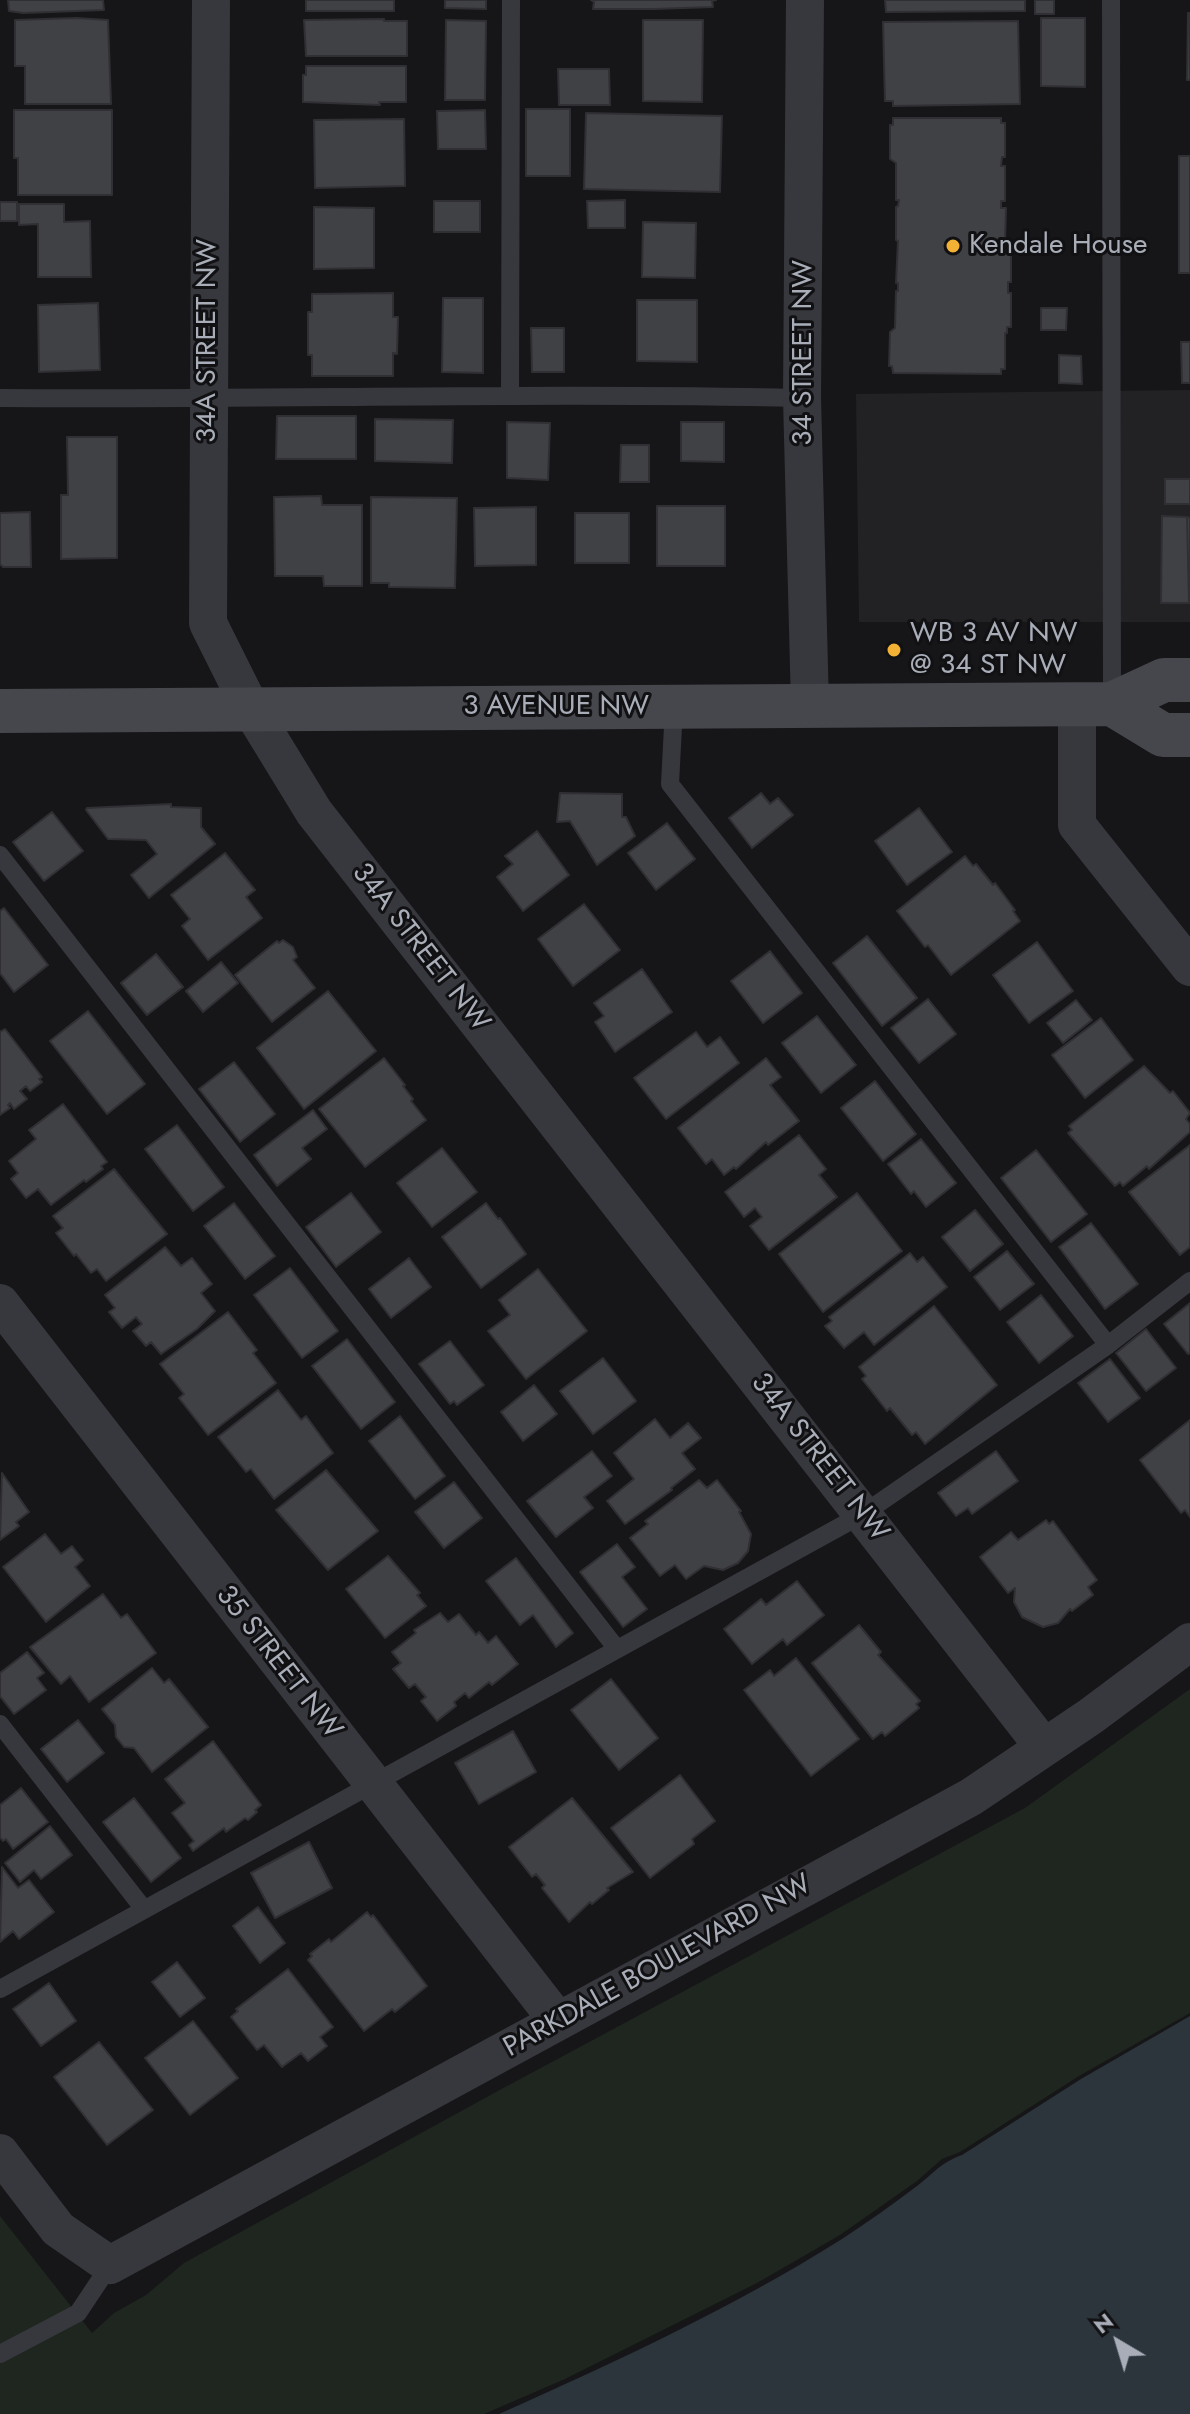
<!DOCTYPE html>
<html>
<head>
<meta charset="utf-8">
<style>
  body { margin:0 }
  #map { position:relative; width:1190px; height:2414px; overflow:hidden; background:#161618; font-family:Jost,sans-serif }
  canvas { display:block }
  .north { position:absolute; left:1078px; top:2302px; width:80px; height:80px; -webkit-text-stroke:6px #111113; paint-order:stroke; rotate:322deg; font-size:22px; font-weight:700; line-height:32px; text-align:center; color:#a8adb8 }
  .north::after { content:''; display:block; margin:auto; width:28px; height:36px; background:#a8adb8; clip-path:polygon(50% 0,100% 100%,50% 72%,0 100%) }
</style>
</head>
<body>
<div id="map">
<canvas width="1190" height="2414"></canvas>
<div class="north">N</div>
</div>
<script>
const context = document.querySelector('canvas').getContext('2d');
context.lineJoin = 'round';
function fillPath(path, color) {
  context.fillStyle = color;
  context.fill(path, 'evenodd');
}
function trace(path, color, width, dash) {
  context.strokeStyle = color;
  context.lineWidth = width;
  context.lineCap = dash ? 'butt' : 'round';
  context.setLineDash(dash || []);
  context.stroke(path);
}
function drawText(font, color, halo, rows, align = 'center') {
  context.font = font + ' Jost,sans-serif';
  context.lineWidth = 6;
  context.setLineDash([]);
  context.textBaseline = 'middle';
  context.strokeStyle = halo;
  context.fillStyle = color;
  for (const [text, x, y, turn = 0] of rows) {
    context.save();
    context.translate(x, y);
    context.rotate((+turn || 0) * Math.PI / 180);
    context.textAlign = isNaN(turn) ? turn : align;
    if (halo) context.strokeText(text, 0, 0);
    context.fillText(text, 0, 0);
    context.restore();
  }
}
fillPath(new Path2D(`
  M1190 390V622H859L856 394Z`), '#222225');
fillPath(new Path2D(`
  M1190 1689V2013L1079 2076 960 2152 942 2159 917 2181 840 2235 757 2283 565 2379 484 2414H0V2216L92 2333 114 2313 146 2295 184 2263 496 2092 1025 1808Z`), '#1e261f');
fillPath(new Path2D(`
  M1190 2016V2414H499C616 2362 734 2307 842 2239 868 2222 893 2204 917 2186 935 2172 940 2163 962 2155L1081 2079Z`), '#2c353c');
const building = new Path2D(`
  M8 0H103L104 10 23 13 9 11Z
  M306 0H394V11H306Z
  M445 0H486V9L445 8Z
  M591 0H716L712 1 713 7 654 9H593L594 2Z
  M885 0H1025V11L886 12Z
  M1035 0H1054V14H1035Z
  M1188 13H1190V80H1187Z
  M76 18 108 20 111 104H25V66H15V20Z
  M1041 18H1085V87L1041 86Z
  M384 19V21H407V56H306L304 20Z
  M446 20 486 21 485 100H445Z
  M643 20H703L702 102 643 101Z
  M1018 21 1020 104 893 106V101H885L883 22Z
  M306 66H406V102H379L380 105 303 102V75H306Z
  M558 69H609L610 105H559Z
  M526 109H570V176H526Z
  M14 110H112V195H18V158H14Z
  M485 110 486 149H438L437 111Z
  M586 113 722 116 720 192 584 189Z
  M893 118H1001V123H1005V157H1002L1001 166H1005V201H1001V208H1006L1005 241 1002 243H1008V248H1011V282H1008V293H1011V327H1007V333H1005V369H1001V374L893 373 892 366H889L890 332 895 328 896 291H898V283H896L898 241 896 240V207L898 206 899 200H896V163L890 159V125H893Z
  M404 119 405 186 315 188 314 120Z
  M1179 156H1190V273H1179Z
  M625 200V228H588L587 201Z
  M434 201H480V232H434Z
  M0 202H17V221H0Z
  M19 204H64V222L90 221 91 277H38V224L19 225Z
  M314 207 374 208V268L314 269Z
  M643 222 696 223 695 278 642 277Z
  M393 293V317H398L397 354 393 353V376H312V355H308V312H312V294Z
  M443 298H483V373L442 372Z
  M637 300H697V362L637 361Z
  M98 303 100 370 39 372 38 305Z
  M1041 308H1067L1066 330H1041Z
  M531 328H564V372H532Z
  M1181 342H1190V383H1182Z
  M1059 355 1081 356 1082 384 1059 383Z
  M277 416H356V459H276Z
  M375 419 453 420 452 463 375 461Z
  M507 422 550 423 548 480 507 478Z
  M681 422H724V462L681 461Z
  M67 437H117V558L61 559V495H68Z
  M621 445H649V482H620Z
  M1165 479H1190V504H1165Z
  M321 496 322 505H362V586H324L323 576H275L274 497Z
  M371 497 457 498 455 588 389 587V583H371Z
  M657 506H725V566H657Z
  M536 507V565L475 566 474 508Z
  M30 512 31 567H3L0 564V513Z
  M575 513H629V563H575Z
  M1162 516 1187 517 1189 603H1161Z
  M1187 517 1190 518V603H1189Z
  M560 793 622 794V817H626L635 836 597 865 570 821 557 822Z
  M761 793 770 804 778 798 793 815 752 848 729 818Z
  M171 804V807L201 808V827L215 844 149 898 131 875 157 854 146 840 108 839 86 810 87 808Z
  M919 808 952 852 907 885 875 841Z
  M52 812 83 851 44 881 13 842Z
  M667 823 695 859 656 890 628 853Z
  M537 831 569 875 523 911 497 877 513 864 505 856Z
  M225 853 255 890 246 897 262 918 208 960 182 926 190 919 171 895Z
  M965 856 973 866 976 864 993 885 995 883 1015 910 1013 911 1020 921 951 975 928 945 925 947 897 911Z
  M584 904 620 950 573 986 538 939Z
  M4 908 48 965 14 992 0 973V911Z
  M867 936 917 998 882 1026 833 963Z
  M283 940 293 947 297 957 293 960 315 988 272 1022 235 975 277 941 279 943Z
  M1037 942 1073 991 1029 1023 993 975Z
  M770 951 802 993 763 1023 731 981Z
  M156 954 183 987 147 1015 121 983Z
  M221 962 238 983 203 1012 186 991Z
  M642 969 672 1012 615 1052 595 1022 604 1016 594 1003Z
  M328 991 376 1051 304 1109 257 1048Z
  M928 999 956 1034 919 1063 891 1028Z
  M1076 1000 1092 1020 1063 1043 1047 1023Z
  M88 1011 145 1084 107 1114 50 1041Z
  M817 1016 856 1065 821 1093 782 1043Z
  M1101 1018 1133 1060 1085 1098 1052 1055Z
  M5 1029 42 1077 39 1079 42 1082 30 1091 26 1086 20 1091 27 1099 14 1109 10 1103 8 1105 10 1108 0 1115V1032Z
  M696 1032 707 1047 720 1037 739 1063 666 1119 634 1078Z
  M384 1058 405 1085 403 1086 413 1099 411 1101 426 1120 365 1167 319 1109Z
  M766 1058 781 1077 770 1085 799 1121 768 1145 766 1142 736 1169 734 1167 724 1175 712 1159 706 1164 678 1128Z
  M234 1062 275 1114 240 1142 199 1089Z
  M1144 1066 1170 1093 1173 1091 1190 1113 1186 1119 1190 1124V1132L1149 1169 1147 1166 1123 1186 1120 1182 1115 1186 1068 1133 1072 1130 1069 1126Z
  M875 1081 916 1134 883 1161 841 1108Z
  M63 1104 107 1162 101 1166 103 1169 86 1182 84 1180 51 1205 38 1189 26 1198 11 1179 18 1173 9 1161 36 1139 29 1130Z
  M313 1110 327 1129 302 1148 311 1159 277 1186 254 1155Z
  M177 1125 224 1187 193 1211 145 1149Z
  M799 1135 826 1169 819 1175 837 1197 769 1250 750 1226 762 1217 755 1208 744 1217 725 1192Z
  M921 1139 956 1183 926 1207 914 1191 911 1194 888 1164Z
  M1190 1145V1247L1180 1255 1129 1192Z
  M442 1148 477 1192 432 1227 397 1183Z
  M1036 1150 1087 1214 1051 1242 1001 1178Z
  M114 1169 167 1234 106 1281 97 1269 91 1273 76 1254 74 1256 56 1233 63 1228 53 1216Z
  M351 1193 381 1232 336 1267 306 1227Z
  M857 1193 902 1251 823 1312 779 1254Z
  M234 1203 275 1256 245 1279 204 1226Z
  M486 1203 498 1219 500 1218 526 1254 481 1288 442 1237Z
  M975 1210 1003 1244 970 1271 942 1237Z
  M1091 1223 1138 1284 1105 1309 1059 1247Z
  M165 1247 181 1266 192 1258 212 1284 201 1293 215 1311 197 1329 161 1354 151 1342 146 1346 133 1331 142 1324 136 1317 122 1328 109 1312 115 1308 105 1295Z
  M1007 1251 1034 1284 1000 1310 974 1277Z
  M910 1253 917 1262 923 1257 947 1287 874 1345 864 1332 844 1348 825 1326 832 1321 829 1317Z
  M409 1258 431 1287 391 1318 369 1289Z
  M290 1268 338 1331 302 1358 254 1295Z
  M538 1269 587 1331 526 1379 488 1331 510 1315 499 1300Z
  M1041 1295 1073 1336 1039 1363 1007 1322Z
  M1190 1303V1353L1188 1354 1164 1324Z
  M934 1306 997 1385 925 1444 916 1432 912 1435 890 1408 887 1411 862 1379 866 1376 859 1367Z
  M228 1312 257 1350 253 1353 276 1383 208 1435 179 1398 184 1394 160 1364Z
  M1146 1329 1176 1368 1146 1391 1116 1353Z
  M347 1339 395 1402 361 1429 312 1366Z
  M450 1341 484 1385 457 1405 454 1401 450 1404 419 1364Z
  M603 1358 636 1401 593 1434 560 1391Z
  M1110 1359 1140 1398 1108 1422 1078 1383Z
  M534 1385 557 1414 523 1441 501 1412Z
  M278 1390 301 1420 306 1416 333 1453 274 1499 251 1469 246 1472 218 1437Z
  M400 1416 445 1476 415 1499 369 1441Z
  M655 1419 670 1438 688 1423 701 1438 682 1453 695 1469 671 1488 672 1490 625 1524 607 1501 634 1479 614 1453Z
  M1190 1420V1517L1185 1510 1181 1513 1140 1460Z
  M592 1451 612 1476 584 1497 593 1508 556 1537 527 1501Z
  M996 1451 1018 1481 972 1514 968 1508 956 1516 938 1493Z
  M326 1470 378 1531 328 1570 276 1510Z
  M2 1473 29 1512 16 1522 19 1526 0 1540Z
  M699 1480 707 1488 717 1480 741 1511 739 1512 751 1534 748 1551 738 1563 723 1570 704 1566 686 1579 675 1565 660 1576 630 1538 648 1524 645 1521Z
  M454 1482 482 1518 444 1548 415 1512Z
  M1046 1520 1049 1524 1053 1521 1097 1580 1088 1587 1093 1595 1072 1611 1070 1609 1058 1623 1043 1627 1022 1617 1014 1602 1015 1588 1008 1593 980 1557 1011 1532 1018 1540Z
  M45 1534 61 1554 72 1546 83 1560 75 1567 90 1586 46 1622 3 1567Z
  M617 1544 635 1567 622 1577 647 1609 623 1627 580 1572Z
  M388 1556 420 1593 417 1595 426 1606 385 1638 346 1589Z
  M516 1558 573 1633 556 1647 533 1615 520 1625 486 1581Z
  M797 1581 824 1615 787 1645 783 1639 752 1664 724 1629 761 1599 766 1605Z
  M103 1594 121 1618 127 1614 156 1653 89 1702 70 1676 61 1684 30 1647Z
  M440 1613 448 1622 459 1614 476 1635 479 1632 488 1643 496 1636 518 1664 492 1685 489 1682 469 1698 465 1693 454 1702 456 1706 437 1721 421 1701 426 1697 415 1684 409 1688 393 1669 401 1663 392 1652 416 1633 414 1630Z
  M859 1625 881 1652 878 1655 920 1701 916 1704 919 1708 885 1736 882 1732 873 1739 812 1663Z
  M27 1652 44 1673 37 1678 46 1690 14 1714 0 1696V1673Z
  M796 1658 859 1739 811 1776 744 1690 770 1670 774 1676Z
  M152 1668 164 1683 169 1679 208 1727 152 1772 134 1748 124 1747 116 1737 115 1725 102 1709Z
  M611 1679 658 1738 619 1770 571 1710Z
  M78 1720 104 1753 67 1782 41 1749Z
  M513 1731 536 1772 479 1804 455 1763Z
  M213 1741 261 1805 255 1810 257 1812 248 1820 245 1818 226 1832 224 1828 193 1851 189 1845 194 1841 172 1813 185 1803 165 1779Z
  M680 1775 715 1821 692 1839 694 1844 650 1878 611 1828Z
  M21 1788 48 1822 13 1849 6 1839 3 1841 0 1837V1805Z
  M134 1798 181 1858 151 1882 103 1822Z
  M572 1798 633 1872 607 1888 609 1890 592 1904 590 1902 569 1922 542 1888 545 1885 536 1874 532 1877 509 1847Z
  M50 1826 72 1855 41 1879 34 1870 20 1882 5 1863Z
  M309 1842 332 1888 275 1918 251 1873Z
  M2 1867 18 1888 29 1880 54 1912 19 1939 13 1931 0 1942Z
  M258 1907 285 1943 260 1963 233 1926Z
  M367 1912 371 1917 373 1915 427 1986 395 2012 392 2009 364 2031 308 1960 312 1956 310 1954 329 1939 331 1942Z
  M177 1962 205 1998 180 2017 152 1982Z
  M288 1969 333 2027 320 2037 327 2046 308 2061 301 2053 282 2067 264 2045 257 2050 231 2017 238 2011 236 2009Z
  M49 1983 76 2021 41 2046 13 2009Z
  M193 2021 238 2078 190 2115 145 2058Z
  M99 2042 153 2110 107 2145 54 2077Z`);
fillPath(building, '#404145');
trace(building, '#303034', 2);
trace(new Path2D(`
  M1111 0 1112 701
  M510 394 511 0
  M0 398C267 400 535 392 802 398
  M674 707 670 784 1108 1345
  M0 855 617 1649
  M0 1724 143 1908
  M0 1989 863 1514 1108 1345 1190 1281
  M0 2354 78 2313 110 2265`), '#37383d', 18);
trace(new Path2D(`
  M211 0 208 623 251 709 314 812 1043 1746
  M805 0 802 398 810 706
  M1077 705V825L1190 967
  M0 1303 558 2021
  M0 2153 58 2229 110 2265 971 1797 1091 1716 1190 1642`), '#37383d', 38);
trace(new Path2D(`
  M1112 704 1163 735H1190
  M0 711 1112 704 1164 680H1190`), '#45474d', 44);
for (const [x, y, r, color] of [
  [953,246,8,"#f2b134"],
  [894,650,8,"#f2b134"]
]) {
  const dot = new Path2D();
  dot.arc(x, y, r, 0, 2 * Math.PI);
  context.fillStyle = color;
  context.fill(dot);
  trace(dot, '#111113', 3);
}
drawText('28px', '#a8adb8', '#111113', [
  ["Kendale House",969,246],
  ["WB 3 AV NW",910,634],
  ["@ 34 ST NW",910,666]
], 'left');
drawText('28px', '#a8adb8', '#111113', [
  ["34A STREET NW",208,341,-90],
  ["34 STREET NW",804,353,-90],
  ["3 AVENUE NW",556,707],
  ["34A STREET NW",420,948,52],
  ["34A STREET NW",819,1458,52],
  ["35 STREET NW",278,1663,52],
  ["PARKDALE BOULEVARD NW",658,1967,-29]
]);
</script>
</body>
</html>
